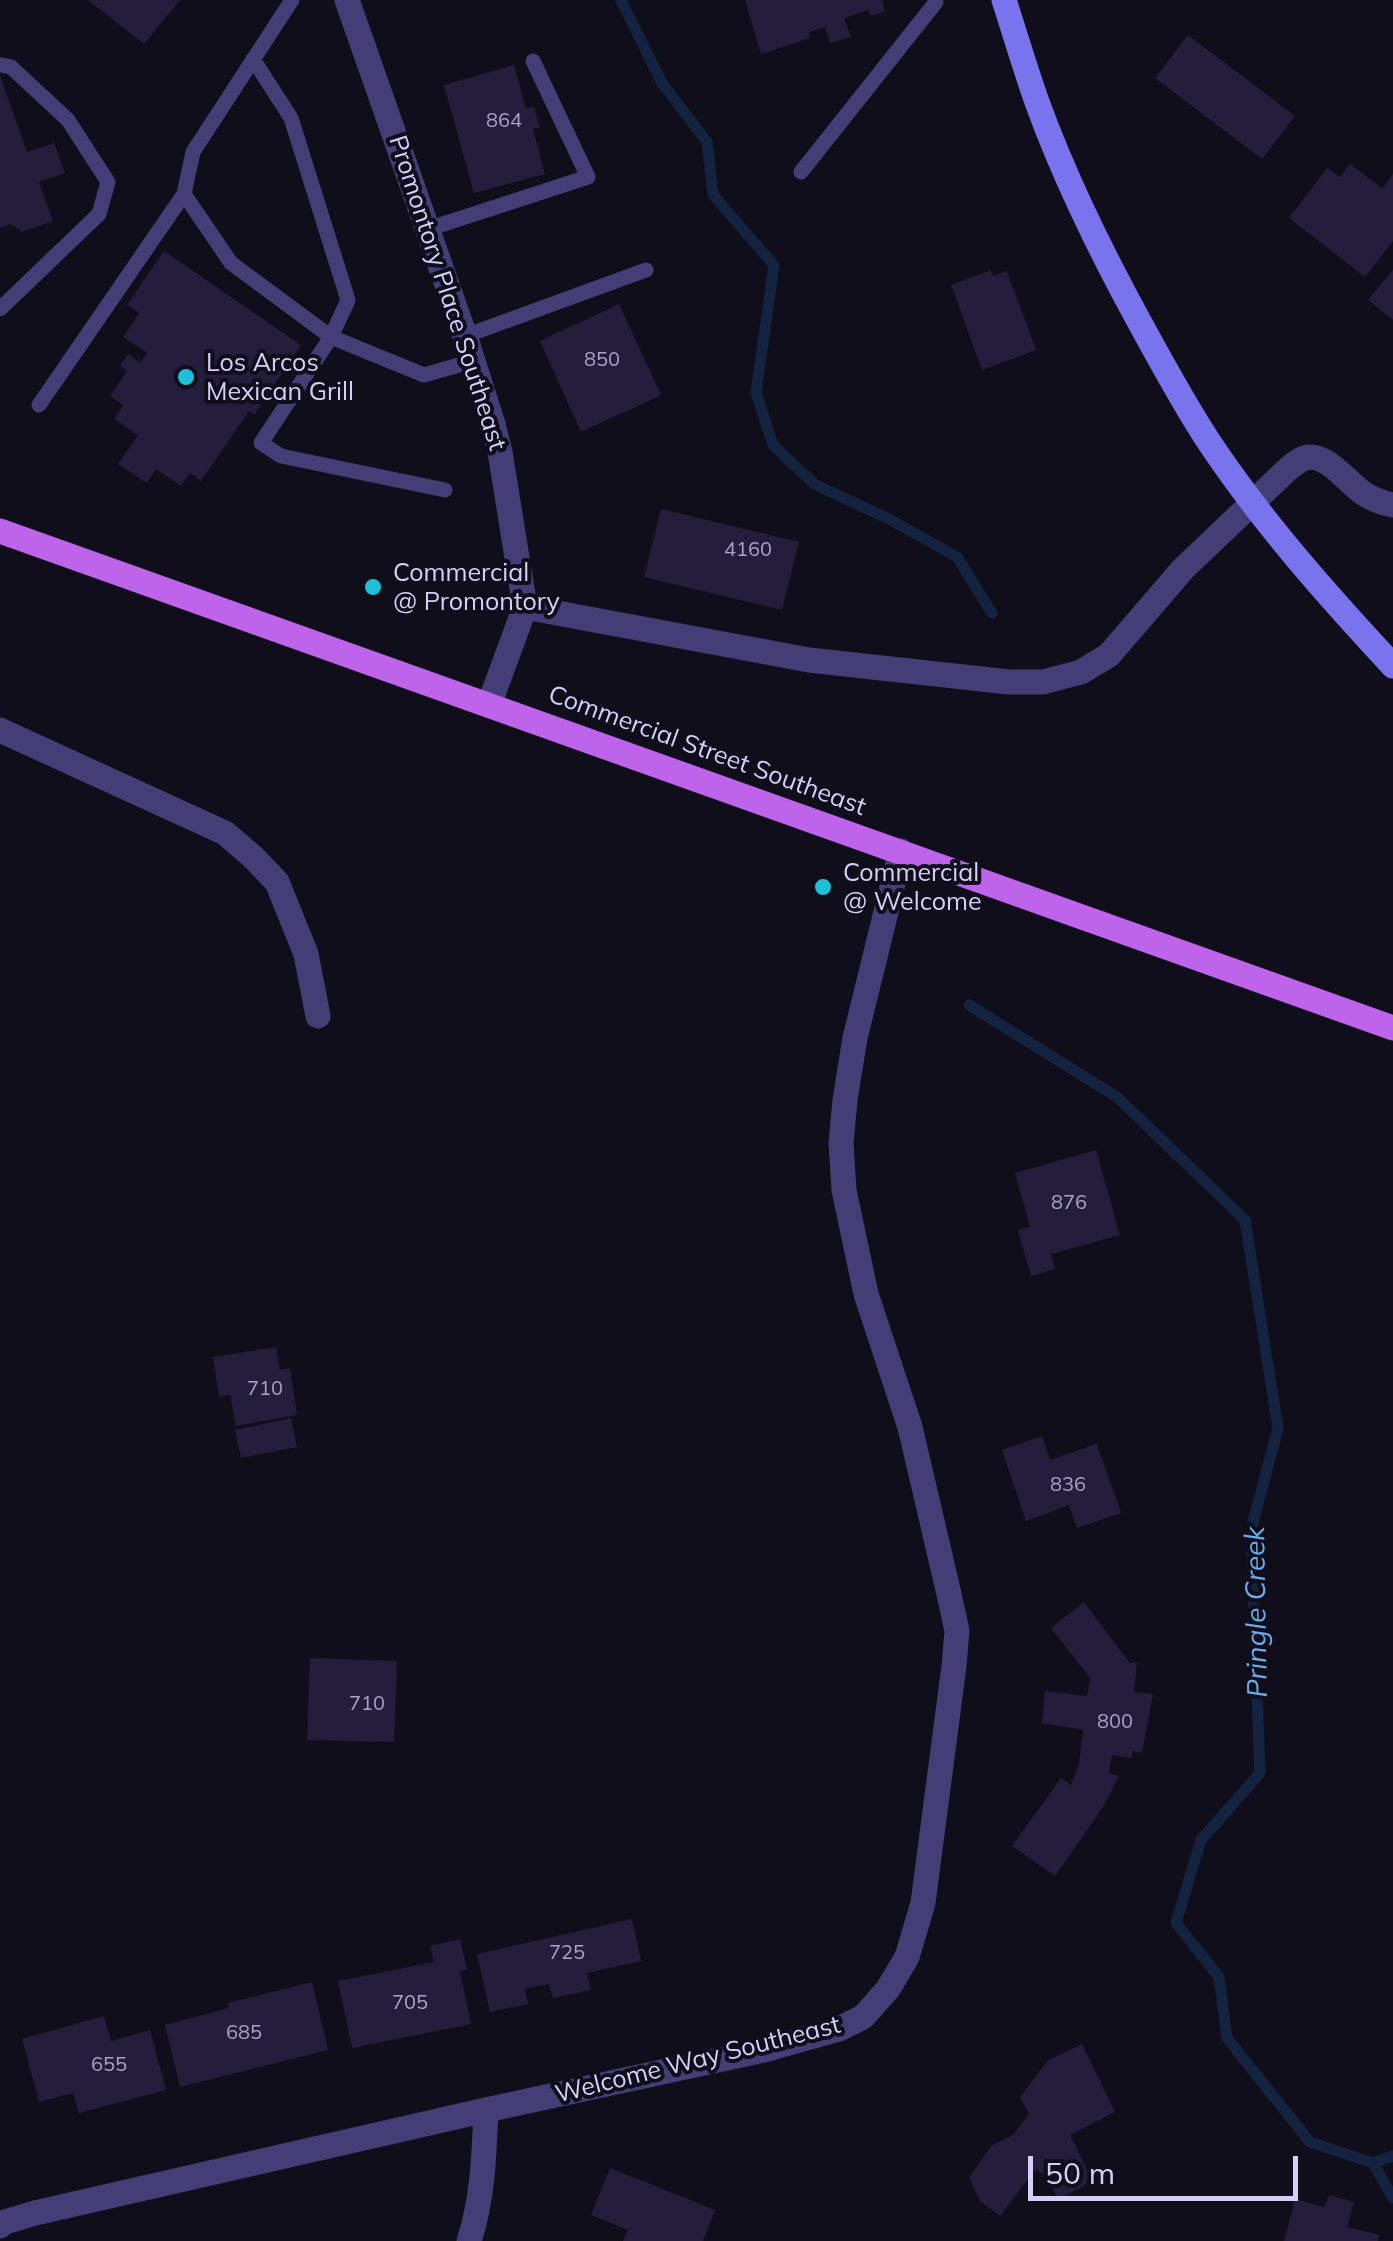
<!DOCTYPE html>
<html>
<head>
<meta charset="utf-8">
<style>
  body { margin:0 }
  #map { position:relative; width:1393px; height:2241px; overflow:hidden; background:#110e1c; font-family:Mulish,sans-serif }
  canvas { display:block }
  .scale { position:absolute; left:1028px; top:2156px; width:270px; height:45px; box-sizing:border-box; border:5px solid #d6d0f9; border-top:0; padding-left:12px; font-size:30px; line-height:35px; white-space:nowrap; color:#d6d0f9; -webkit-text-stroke:8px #110e1c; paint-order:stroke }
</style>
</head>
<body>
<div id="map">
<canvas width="1393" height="2241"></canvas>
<div class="scale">50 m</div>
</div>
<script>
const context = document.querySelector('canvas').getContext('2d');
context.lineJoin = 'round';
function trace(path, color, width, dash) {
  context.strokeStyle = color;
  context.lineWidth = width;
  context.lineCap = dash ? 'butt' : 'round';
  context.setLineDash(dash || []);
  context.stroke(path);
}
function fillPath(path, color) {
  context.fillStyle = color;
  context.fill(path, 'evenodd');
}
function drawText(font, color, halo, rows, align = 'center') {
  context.font = font + ' Mulish,sans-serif';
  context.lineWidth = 8;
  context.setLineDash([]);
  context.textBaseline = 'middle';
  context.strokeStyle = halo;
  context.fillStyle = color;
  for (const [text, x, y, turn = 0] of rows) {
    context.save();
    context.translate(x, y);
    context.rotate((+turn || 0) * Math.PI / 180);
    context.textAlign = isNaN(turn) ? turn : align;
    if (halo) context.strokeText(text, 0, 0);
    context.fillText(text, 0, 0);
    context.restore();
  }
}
trace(new Path2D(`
  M621 0 662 83 707 142 713 195 774 265 756 393 773 445 814 484 889 519 957 557 992 613
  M969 1005 1117 1097 1245 1220 1278 1428 1251 1530 1260 1773 1201 1840 1176 1923 1219 1977 1227 2038 1310 2142 1373 2163 1393 2156
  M1373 2163 1393 2198`), '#142440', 11);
fillPath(new Path2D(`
  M88 0H180L144 44Z
  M745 0H882L885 11 871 16 868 10 844 18 851 37 830 43 825 27 809 32 810 38 761 54Z
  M1188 35 1295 116 1262 159 1155 78Z
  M514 65 526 108 534 107 540 127 533 129 545 174 474 193 444 85Z
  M0 75 27 152 54 143 65 173 39 182 53 221 22 232 11 224 0 228Z
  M1350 164 1382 188 1393 174V241L1365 277 1289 218 1327 168 1340 177Z
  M164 251 301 345 254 415 249 411 201 481 190 473 181 486 156 469 147 483 118 464 138 435 114 419 123 405 110 396 127 371 120 366 128 354 140 363 147 353 123 337 139 313 127 305Z
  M991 270 993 276 1007 271 1036 350 982 370 951 285Z
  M1393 270V320L1368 300Z
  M619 304 661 395 581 432 540 341Z
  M661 509 799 542 782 610 644 577Z
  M1096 1150 1120 1235 1051 1254 1055 1269 1031 1276 1018 1230 1030 1227 1015 1173Z
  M276 1347 280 1370 290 1368 297 1415 236 1426 230 1395 219 1397 213 1357Z
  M291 1418 297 1447 241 1458 235 1430Z
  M1042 1436 1050 1460 1097 1444 1121 1513 1077 1528 1069 1505 1026 1521 1002 1450Z
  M1084 1602 1130 1663 1137 1662 1134 1692 1153 1694 1142 1753 1132 1751V1758L1112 1755 1109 1773 1119 1776 1104 1806 1055 1876 1012 1846 1061 1778 1071 1785 1079 1764 1083 1730 1042 1723 1045 1691 1087 1696 1090 1678 1051 1628Z
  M310 1658 397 1661 394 1742 307 1740Z
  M632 1919 641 1961 587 1973 591 1990 553 1998 549 1984 525 1989 528 2004 490 2012 477 1954Z
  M460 1939 467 1970 460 1971 471 2024 352 2048 338 1981 434 1962 430 1946Z
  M312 1982 328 2050 180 2087 165 2025 229 2008 228 2003Z
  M104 2016 111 2041 150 2030 166 2090 79 2113 73 2093 39 2102 22 2039Z
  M1082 2044 1115 2112 1070 2135 1091 2177 1084 2186 1058 2199 1047 2177 1036 2169 1000 2216 980 2201 969 2177 992 2145 1013 2135 1029 2114 1020 2097 1048 2060Z
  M610 2168 715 2210 703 2241H623L628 2230 591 2215Z
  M1329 2195 1354 2202 1347 2227 1379 2235 1378 2241H1284L1295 2199 1325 2207Z`), '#241d3b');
trace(new Path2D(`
  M253 59 291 118 348 300 331 337 261 443 281 456 445 490
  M0 65 11 67 68 120 108 182 99 214 0 309
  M801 172 936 2
  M184 194 231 263 331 337 424 375 473 361
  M428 229 588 177 533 61
  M465 336 646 270
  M39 405 184 194 193 152 292 0`), '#433f76', 15);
trace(new Path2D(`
  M347 0 465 336 493 424 500 452 525 607 489 705
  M525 607 809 660 1009 682H1043L1081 672 1109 655 1183 569 1288 469C1294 464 1301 458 1309 457 1329 456 1348 483 1363 493 1372 499 1382 503 1393 505
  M0 730 225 833 253 857 277 882 306 954 318 1016
  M0 2226 5 2222 35 2213 486 2110 764 2050 839 2029 863 2017 888 1989 907 1957 923 1903 954 1666 957 1631 949 1594 910 1427 866 1294 844 1190 841 1143 845 1100 855 1038 901 851
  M469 2241C483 2198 484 2155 486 2110`), '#433f76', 25);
trace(new Path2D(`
  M1004 0C1015 34 1025 68 1037 102 1065 179 1101 252 1140 323 1162 363 1184 404 1209 442 1263 523 1327 595 1393 666`), '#7973ed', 25);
trace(new Path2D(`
  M0 531 1393 1028`), '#bd64eb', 25);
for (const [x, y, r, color] of [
  [186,377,10,"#1cc0d9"],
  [373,587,10,"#1cc0d9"],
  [823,887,10,"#1cc0d9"]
]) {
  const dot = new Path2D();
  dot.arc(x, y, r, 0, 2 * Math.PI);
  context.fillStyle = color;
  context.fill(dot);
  trace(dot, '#110e1c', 4);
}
drawText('20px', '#aaa3ca', null, [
  ["864",504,121],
  ["850",602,360],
  ["4160",748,550],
  ["876",1069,1203],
  ["710",265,1389],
  ["836",1068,1485],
  ["710",367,1704],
  ["800",1115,1722],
  ["725",567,1953],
  ["705",410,2003],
  ["685",244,2033],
  ["655",109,2065]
]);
drawText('25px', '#d6d0f9', '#110e1c', [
  ["Promontory Place Southeast",447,293,72],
  ["Commercial Street Southeast",707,751,20],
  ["Welcome Way Southeast",698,2060,-14]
]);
drawText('25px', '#d6d0f9', '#110e1c', [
  ["Los Arcos",206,363],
  ["Mexican Grill",206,392],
  ["Commercial",393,573],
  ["@ Promontory",393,602],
  ["Commercial",843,873],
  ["@ Welcome",843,902]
], 'left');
drawText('italic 28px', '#6bacec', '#110e1c', [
  ["Pringle Creek",1257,1612,-91]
]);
</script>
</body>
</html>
